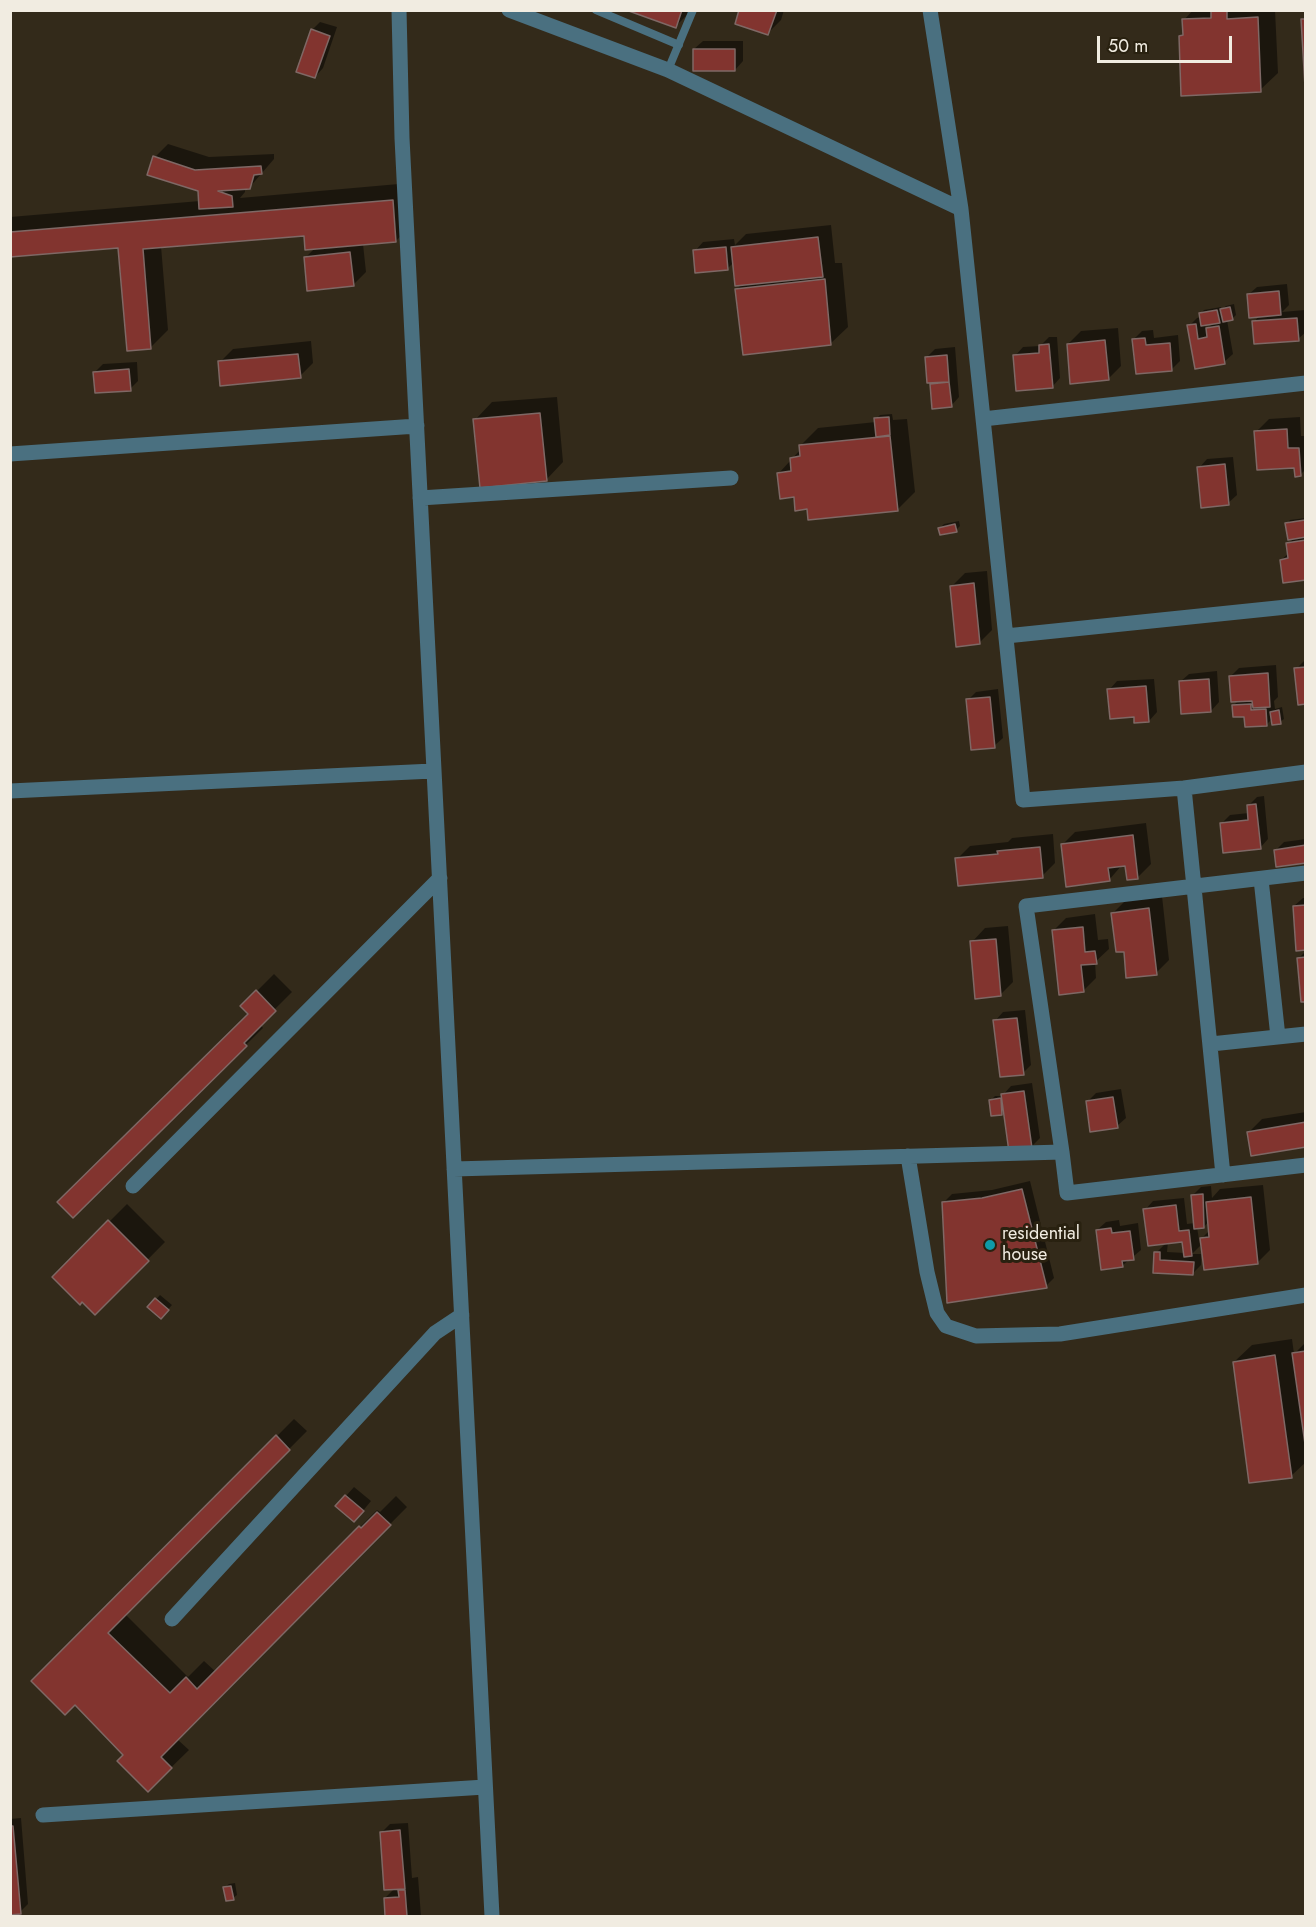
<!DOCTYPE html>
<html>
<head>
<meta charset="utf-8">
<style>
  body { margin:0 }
  #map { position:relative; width:1316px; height:1927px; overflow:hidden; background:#332a1a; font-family:Jost,sans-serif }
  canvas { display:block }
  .frame { position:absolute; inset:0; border:12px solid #f1ece1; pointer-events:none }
  .scale { position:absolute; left:1097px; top:36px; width:135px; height:27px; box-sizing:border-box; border:3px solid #f1ece1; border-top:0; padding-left:8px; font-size:18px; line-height:21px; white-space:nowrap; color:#f1ece1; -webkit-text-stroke:4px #292110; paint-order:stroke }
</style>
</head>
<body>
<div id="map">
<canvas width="1316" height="1927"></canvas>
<div class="frame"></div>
<div class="scale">50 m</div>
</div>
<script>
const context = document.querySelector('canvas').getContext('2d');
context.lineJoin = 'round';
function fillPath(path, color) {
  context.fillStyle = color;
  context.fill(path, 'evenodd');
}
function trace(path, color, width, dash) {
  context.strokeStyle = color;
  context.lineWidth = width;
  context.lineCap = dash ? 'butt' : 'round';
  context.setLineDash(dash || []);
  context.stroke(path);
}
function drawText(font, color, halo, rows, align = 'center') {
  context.font = font + ' Jost,sans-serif';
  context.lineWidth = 6;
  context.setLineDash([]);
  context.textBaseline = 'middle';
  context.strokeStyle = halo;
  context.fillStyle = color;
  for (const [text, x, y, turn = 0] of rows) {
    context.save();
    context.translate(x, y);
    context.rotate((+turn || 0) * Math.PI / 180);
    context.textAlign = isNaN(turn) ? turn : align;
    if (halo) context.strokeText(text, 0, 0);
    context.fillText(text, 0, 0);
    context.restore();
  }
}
fillPath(new Path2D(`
  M630 10H692L676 26Z
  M741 10H784L781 20 768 33Z
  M1193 10H1275L1278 73 1260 90 1180 36 1184 32V20Z
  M320 22 337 27 323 68 315 77 312 30Z
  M703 41H743V61L735 70 694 49Z
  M168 144 209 157 274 154V159L249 188H245V192L240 198 410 183 413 223 396 241 363 244 366 272 353 285 305 258 315 248 305 234 161 246 168 330 150 348 119 246 10 256V217L200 201 199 189 155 157Z
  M831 225 835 263H842L848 327 830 344 736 290 742 284 734 262 728 268 695 251 703 242 734 239 735 245 746 234Z
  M1287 284 1289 305 1282 312 1305 310 1306 332 1298 339 1254 322 1260 315 1248 295 1257 287Z
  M1234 304 1236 315 1232 319 1227 320 1233 354 1224 362 1196 367 1189 326 1197 318 1201 317 1200 314 1204 310 1221 307V310L1226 306ZM1213 323 1206 330 1205 324Z
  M1118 328 1121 366 1108 379 1068 344 1081 331Z
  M1153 330 1154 338 1178 335 1180 361 1172 369 1134 339 1142 331Z
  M1049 337H1057L1060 378 1052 387 1015 356 1023 347 1040 346Z
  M311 341 313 363 300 376 220 362 233 349Z
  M955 347 959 397 951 406 933 407 927 357 935 349Z
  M137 362 138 381 130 389 95 372 103 364Z
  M557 397 563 462 546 480 475 420 492 402Z
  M892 414 893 420 907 419 915 492 897 510 808 508 795 496 779 473 801 449V445L818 428 876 422V419L880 415Z
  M1300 417 1301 436H1306V469L1300 475 1295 466 1256 432 1269 419Z
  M1233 457 1237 495 1228 503 1199 468 1207 459Z
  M1306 518V578L1281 560 1289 553 1288 544 1295 537 1287 524 1290 520Z
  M959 521 960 526 956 530 940 528 944 524Z
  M987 571 992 630 979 643 952 586 965 573Z
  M1306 659V703L1296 669Z
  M1276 665 1278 697 1274 701 1275 709 1282 707 1284 719 1280 722 1273 718 1267 724 1245 715 1234 705 1239 700 1231 676 1239 668Z
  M1217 671 1219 702 1211 711 1180 682 1189 674Z
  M1154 679 1157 712 1149 721 1135 716 1109 690 1117 681Z
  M998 689 1003 738 994 746 968 700 976 692Z
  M1264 796 1268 839 1260 848 1222 823 1230 815 1249 813 1248 806 1257 797Z
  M1146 823 1151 864 1138 877 1127 865H1122L1109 880 1062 845 1075 832Z
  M1053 834 1055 863 1042 876 957 859 970 846 1008 842 1012 838Z
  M1306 839V861L1276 850 1284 842Z
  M1162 896 1169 960 1156 973 1125 950 1113 913 1126 900Z
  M1303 898H1306V948L1294 906Z
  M1095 914 1098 940 1108 939 1109 949 1095 962 1096 978 1083 991 1053 931 1066 918Z
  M1008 926 1013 982 1000 995 972 942 985 928Z
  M1306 951V1000L1298 959Z
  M274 974 292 992 260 1024 263 1028 73 1216 250 1014 242 1006Z
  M1025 1010 1031 1065 1023 1073 995 1021 1003 1012Z
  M1032 1083 1040 1138 1031 1147 1005 1110 1002 1113 991 1100 995 1096H1002L1011 1086Z
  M1121 1089 1126 1118 1117 1126 1087 1102 1096 1093Z
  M1306 1112V1145L1249 1132 1262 1119Z
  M1030 1181 1054 1278 1046 1286 943 1203 952 1194 992 1190Z
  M1263 1185 1270 1250 1257 1263 1202 1238 1210 1230 1209 1221 1204 1227H1197L1200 1246 1192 1254H1201V1265L1192 1274 1155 1272 1156 1253 1167 1242 1145 1210 1153 1201 1184 1198 1187 1224 1195 1223 1193 1195 1201 1187 1211 1186 1212 1198 1220 1189ZM1183 1240 1185 1253 1167 1252 1168 1242Z
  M127 1204 165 1242 95 1313 54 1277Z
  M1119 1220 1120 1226 1138 1223 1141 1250 1123 1265 1097 1230 1106 1222Z
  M160 1295 172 1305 161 1317 149 1307Z
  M1292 1339 1294 1354 1306 1342V1462L1291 1476 1234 1362 1252 1345Z
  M294 1419 307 1431 125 1614 188 1677 204 1661 216 1672 377 1510 380 1512 396 1496 407 1507 177 1739 189 1750 148 1790 125 1755 75 1703 33 1681Z
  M354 1487 371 1501 362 1512 337 1506Z
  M21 1818 28 1904 20 1912 10 1913V1819Z
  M408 1823 412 1878 418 1877 421 1916H387L385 1898 395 1888 382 1832 390 1824Z
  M235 1883 237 1895 233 1898 225 1887 229 1884Z`), '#0007');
const building = new Path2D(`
  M626 10H682L676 28Z
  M739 10H777L768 35 735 24Z
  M1211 10H1227V19L1258 17 1261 92 1181 96 1179 36 1183 35 1182 19 1211 18Z
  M1301 19H1306L1305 87Z
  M311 29 330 36 315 78 296 72Z
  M693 49H735V71H693Z
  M153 156 195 170 261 166 262 174 254 175 250 189 218 191 232 196 233 207 199 209 198 191 147 175Z
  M393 200 396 242 305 250 304 236 143 249 151 349 127 351 118 248 10 257V232Z
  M818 237 823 277 735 286 731 247Z
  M726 247 728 270 695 273 693 250Z
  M350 252 354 286 307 291 304 257Z
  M825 279 831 345 743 355 735 289Z
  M1279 291 1281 315 1249 318 1247 294Z
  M1230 307 1233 320 1223 322 1220 309Z
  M1217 310 1220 323 1201 326 1199 313Z
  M1297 318 1299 341 1254 344 1252 321Z
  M1196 324 1198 339 1207 337 1206 328 1219 326 1225 364 1195 369 1187 325Z
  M1145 338 1146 345 1170 343 1172 371 1136 374 1132 339Z
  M1105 340 1109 380 1070 384 1067 344Z
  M1049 344 1053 388 1016 391 1013 355 1039 353V345Z
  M298 354 301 378 220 386 218 361Z
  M947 355 949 382 927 383 925 357Z
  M129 369 131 391 95 393 93 372Z
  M949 382 952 407 932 409 930 384Z
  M540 413 547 481 480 488 473 419Z
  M889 417 890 435 876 437 874 418Z
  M1287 429 1288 448H1299L1301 476 1295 477 1294 468 1257 470 1254 431Z
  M890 436 898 511 808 520 807 509 795 511 794 497 780 499 777 473 791 471 790 458 800 456 799 445Z
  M1225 464 1229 505 1201 508 1197 467Z
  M1305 520 1306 537 1288 540 1285 523Z
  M955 524 957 532 940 535 938 528Z
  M1306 540V580L1283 583 1280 560 1288 558 1286 543Z
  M974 583 980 644 956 647 950 586Z
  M1306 667V704L1298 705 1294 668Z
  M1268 673 1270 707 1253 708 1252 701 1231 702 1229 676Z
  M1209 679 1211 712 1181 714 1179 681Z
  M1146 686 1149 722 1134 723V717L1110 719 1107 689Z
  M990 697 995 748 971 750 966 699Z
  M1251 704V710L1266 709 1267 726 1245 727 1244 717H1233L1232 705Z
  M1279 710 1281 724 1272 725 1270 712Z
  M1256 804 1261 849 1223 853 1220 823 1248 820 1247 805Z
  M1133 835 1138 879 1127 880 1125 866 1108 868 1110 881 1066 887 1061 844Z
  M1306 845V863L1276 867 1274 850Z
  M1040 847 1043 878 958 886 955 858 998 854 997 851Z
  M1306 905V950L1296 951 1293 906Z
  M1149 908 1157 975 1126 978 1124 952H1116L1111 913Z
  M1083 927 1085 952 1095 951 1097 964 1081 965 1084 992 1059 995 1052 930Z
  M996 939 1001 996 975 999 970 941Z
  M1306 957V1002H1301L1297 958Z
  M256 990 276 1011 244 1043 247 1046 73 1218 57 1202 248 1014 240 1006Z
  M1017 1018 1024 1075 1000 1077 993 1020Z
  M1024 1091 1032 1148 1009 1152 1001 1094Z
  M1113 1097 1118 1128 1090 1132 1086 1101Z
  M1001 1098 1002 1115 991 1116 989 1100Z
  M1306 1122V1147L1251 1156 1247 1132Z
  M1022 1189 1047 1288 947 1303 942 1202 982 1198Z
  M1203 1194 1204 1228 1194 1229 1191 1195Z
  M1251 1197 1258 1264 1204 1270 1200 1238 1209 1237 1206 1202Z
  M1176 1205 1179 1231 1189 1230 1192 1256 1184 1257 1182 1242 1148 1246 1143 1209Z
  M108 1220 149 1261 95 1315 82 1302 80 1305 52 1277Z
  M1111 1228 1112 1233 1130 1231 1134 1260 1122 1261 1123 1267 1101 1270 1096 1230Z
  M1154 1252H1160V1260L1194 1262 1193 1275 1153 1273Z
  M155 1298 169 1310 161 1319 147 1307Z
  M1306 1351V1451L1292 1353Z
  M1275 1355 1292 1478 1249 1483 1233 1362Z
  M276 1435 290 1450 108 1633 170 1693 186 1677 197 1689 359 1526 361 1528 377 1512 391 1525 161 1757 172 1768 148 1792 117 1761 123 1755 75 1705 65 1715 31 1681Z
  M345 1495 364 1511 354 1522 335 1506Z
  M10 1826H13L21 1914 10 1915Z
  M400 1830 405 1889 384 1890 380 1832Z
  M231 1886 234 1900 226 1901 223 1887Z
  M398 1890H405L407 1916H385L384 1898 399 1897Z`);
fillPath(building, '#82342f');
trace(building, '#7f6865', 1.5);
trace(new Path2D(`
  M596 10 679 45
  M668 70 693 10`), '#4a7080', 8);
trace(new Path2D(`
  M399 10 402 138 492 1916
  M509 10 668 70 961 209 1023 800 1184 788 1223 1175
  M930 10 961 209
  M983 419 1306 383
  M10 454 417 426
  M420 498 731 478
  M1006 636 1306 605
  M1184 788 1306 772
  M10 791 433 771
  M1261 879 1278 1037
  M1211 1044 1306 1034
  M1062 1152 1067 1193 1306 1165
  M908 1156 927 1272 937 1313 946 1326 976 1336 1060 1334 1306 1295
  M454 1169 1062 1152 1026 906 1306 873
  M133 1186 440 878
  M172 1619 435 1333 462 1315
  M43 1815 485 1787`), '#4a7080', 15);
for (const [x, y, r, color] of [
  [990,1245,6,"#0f9aa8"]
]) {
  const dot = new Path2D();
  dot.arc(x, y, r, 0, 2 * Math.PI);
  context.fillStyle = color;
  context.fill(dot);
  trace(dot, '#292110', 2);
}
drawText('18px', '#f1ece1', '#292110', [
  ["residential",1002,1235],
  ["house",1002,1256]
], 'left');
</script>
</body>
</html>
